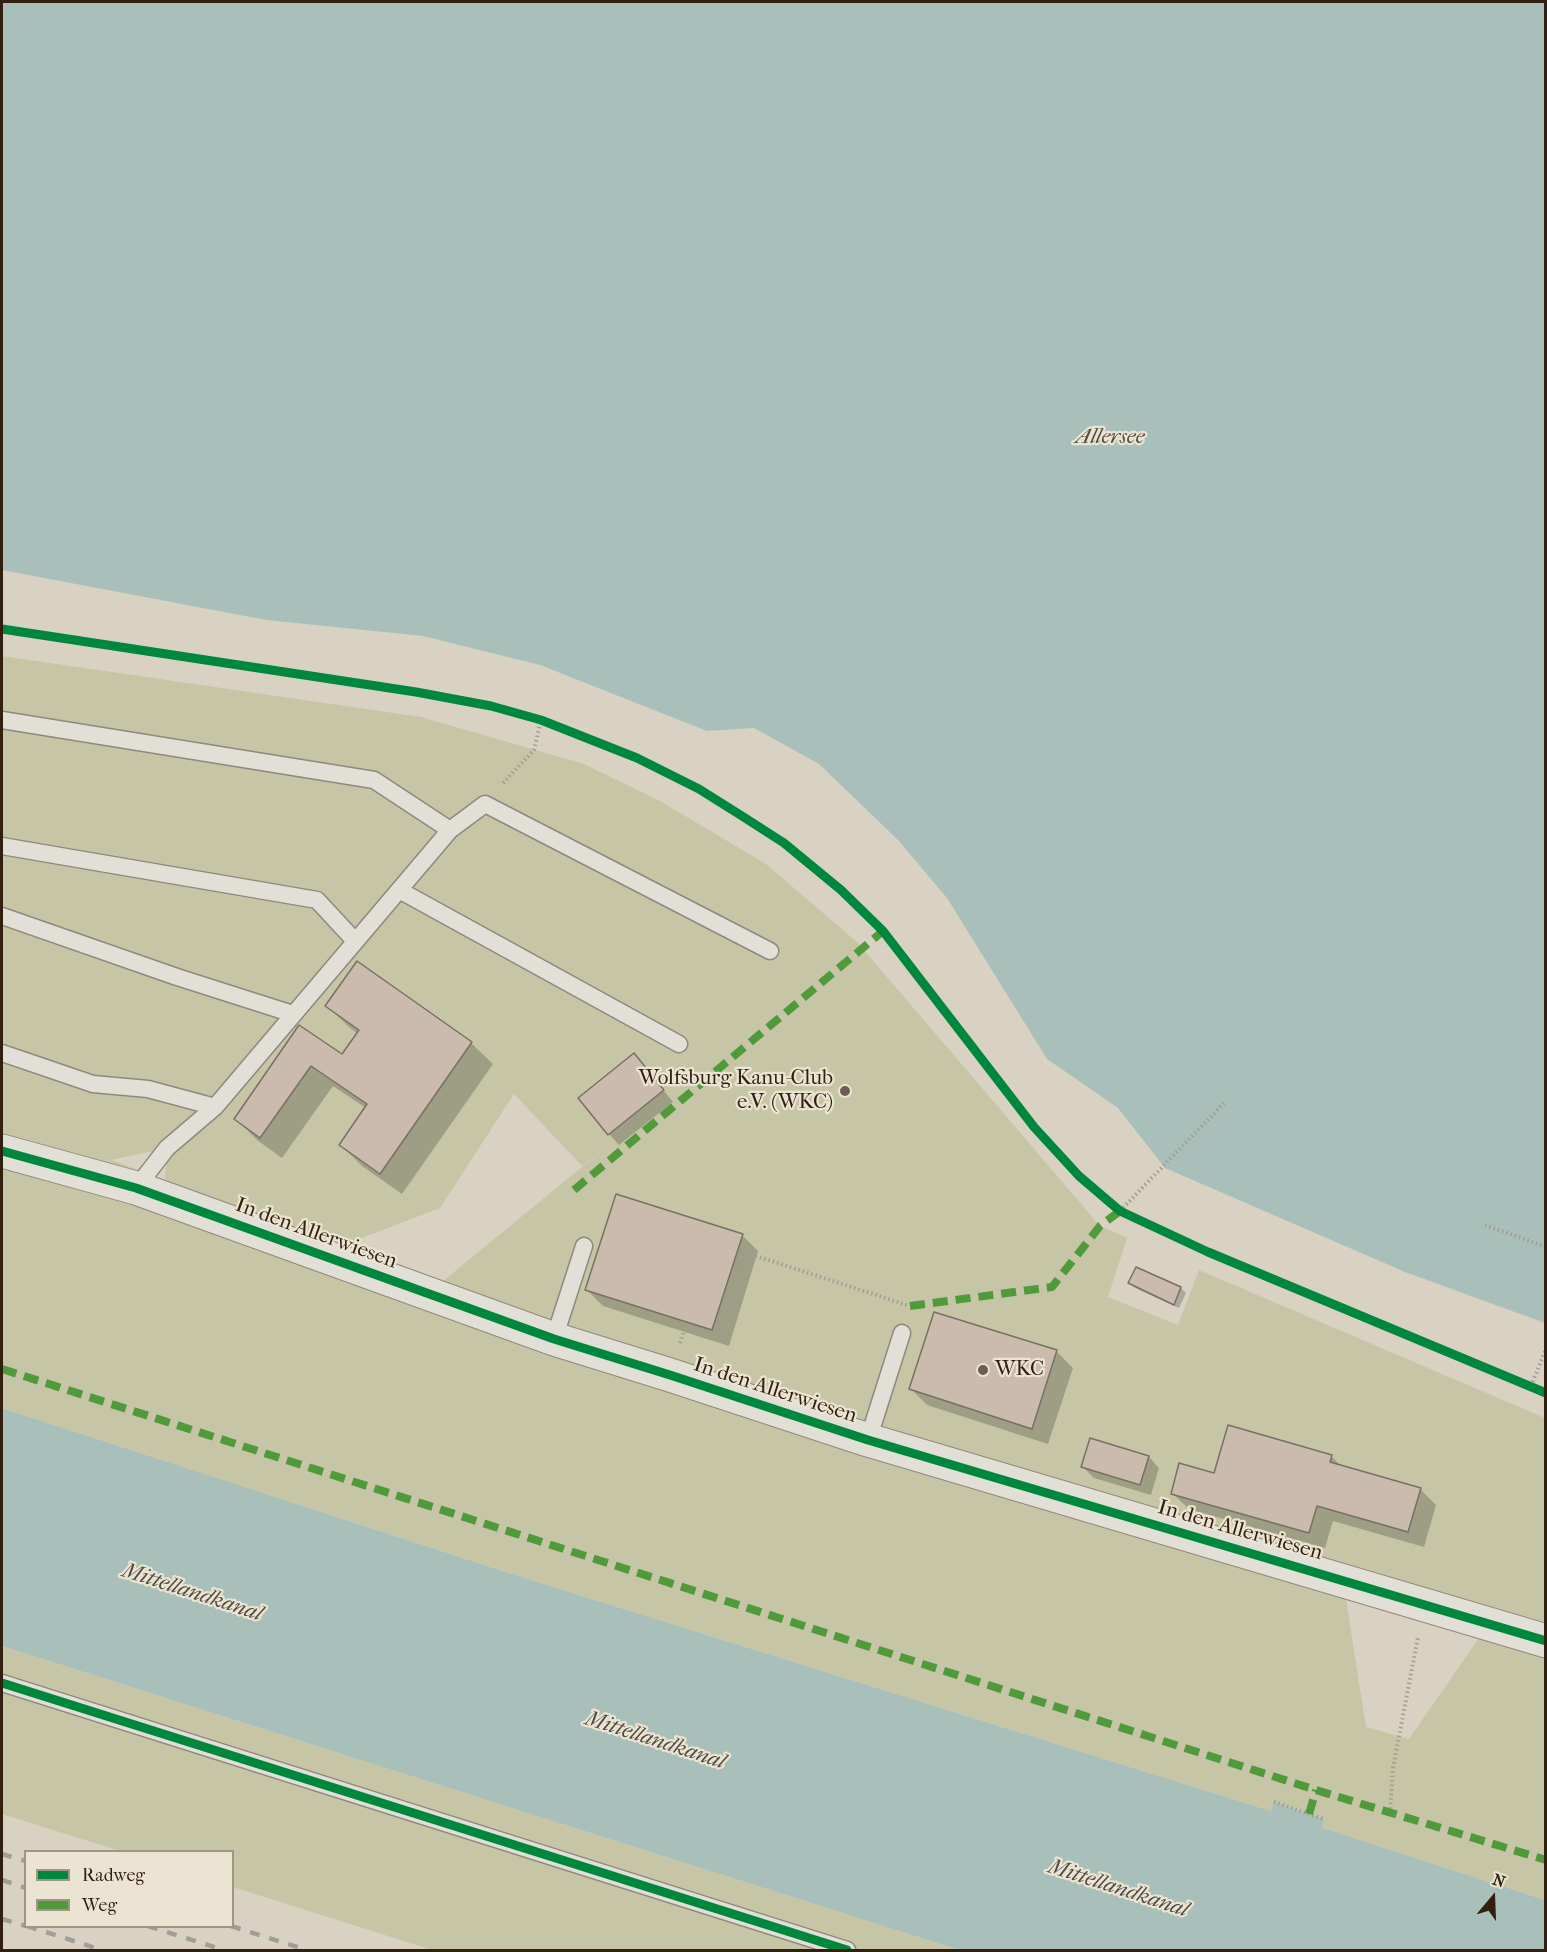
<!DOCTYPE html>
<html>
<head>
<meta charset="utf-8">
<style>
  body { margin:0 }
  #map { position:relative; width:1547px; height:1952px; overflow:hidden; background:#d9d2c3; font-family:"IM FELL French Canon",serif }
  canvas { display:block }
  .frame { position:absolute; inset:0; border:3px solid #311f10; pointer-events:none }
  .legend { position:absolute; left:24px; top:1850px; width:210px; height:78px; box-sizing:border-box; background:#ece4d3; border:2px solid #a19585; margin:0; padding:8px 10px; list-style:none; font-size:18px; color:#311f10 }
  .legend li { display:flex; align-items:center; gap:12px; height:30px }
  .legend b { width:30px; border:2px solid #a19585 }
  .north { position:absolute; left:1463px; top:1868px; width:60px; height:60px; -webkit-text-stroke:4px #ece4d3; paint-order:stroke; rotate:19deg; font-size:16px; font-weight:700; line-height:24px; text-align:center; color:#311f10 }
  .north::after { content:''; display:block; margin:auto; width:21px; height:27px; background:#311f10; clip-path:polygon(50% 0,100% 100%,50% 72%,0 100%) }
</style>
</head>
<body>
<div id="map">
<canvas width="1547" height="1952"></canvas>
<div class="frame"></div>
<ul class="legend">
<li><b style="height:8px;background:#00873e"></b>Radweg</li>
<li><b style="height:8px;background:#509a3c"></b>Weg</li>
</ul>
<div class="north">N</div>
</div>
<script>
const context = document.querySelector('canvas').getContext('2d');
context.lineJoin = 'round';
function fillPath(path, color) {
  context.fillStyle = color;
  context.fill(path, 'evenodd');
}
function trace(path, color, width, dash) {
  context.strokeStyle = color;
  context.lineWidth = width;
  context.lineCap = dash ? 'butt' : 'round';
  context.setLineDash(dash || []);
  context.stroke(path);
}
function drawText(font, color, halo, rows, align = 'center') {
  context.font = font + ' "IM FELL French Canon",serif';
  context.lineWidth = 4.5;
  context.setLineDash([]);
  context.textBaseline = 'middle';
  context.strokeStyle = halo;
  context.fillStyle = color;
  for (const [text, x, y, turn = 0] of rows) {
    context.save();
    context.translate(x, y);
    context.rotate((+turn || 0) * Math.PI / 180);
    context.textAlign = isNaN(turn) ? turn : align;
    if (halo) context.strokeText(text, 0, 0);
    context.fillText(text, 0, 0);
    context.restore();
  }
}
fillPath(new Path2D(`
  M2 656 421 717 584 764 660 801 766 864 857 942 1100 1226 1127 1238 1108 1297 1178 1325 1199 1270 1545 1418V1623L1482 1639 1545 1658V1900L1321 1828 1324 1819 1274 1802 1271 1811 518 1576 2 1408ZM514 1094 582 1166 616 1139 443 1281 397 1267 346 1244 440 1208ZM167 1148 165 1180 111 1160ZM1346 1599 1479 1638 1409 1739 1366 1727Z
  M2 1646 959 1950H432L233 1887 232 1852 120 1851 2 1814Z`), '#c6c6a6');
fillPath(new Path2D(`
  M2 2H1545V1323L1405 1272 1165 1168 1118 1108 1047 1059 947 898 898 840 819 764 754 728 707 731 540 665 423 636 266 620 2 570Z
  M2 1408 518 1576 1271 1811 1274 1802 1324 1819 1322 1828 1545 1900V1950H959L2 1646Z`), '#a9c0ba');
fillPath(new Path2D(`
  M327 1006 471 1043 493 1064 402 1194 362 1166 341 1145 366 1108 333 1086 282 1158 257 1140 235 1118 300 1027 342 1056 358 1034 349 1027Z
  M634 1055 673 1102 619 1145 609 1134Z
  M742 1235 758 1251 729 1346 603 1306 587 1290Z
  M1137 1269 1181 1288 1186 1293 1179 1308 1135 1288 1130 1283Z
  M935 1313 1057 1352 1073 1368 1048 1444 927 1405 911 1389Z
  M1331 1456 1342 1467 1420 1489 1436 1505 1424 1547 1333 1521 1325 1548 1189 1509 1172 1493 1215 1475Z
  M1149 1457 1159 1468 1151 1495 1094 1478 1083 1467Z`), '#0003');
const building = new Path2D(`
  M357 961 472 1042 380 1174 339 1145 367 1104 311 1066 260 1138 234 1119 299 1025 342 1054 359 1030 325 1006Z
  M634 1053 664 1090 608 1135 578 1098Z
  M616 1194 743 1234 712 1330 585 1290Z
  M1136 1267 1181 1287 1174 1305 1128 1283Z
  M934 1312 1057 1350 1032 1429 909 1389Z
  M1228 1425 1332 1455 1330 1462 1421 1488 1408 1532 1317 1506 1309 1533 1171 1494 1179 1463 1214 1473Z
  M1090 1438 1149 1456 1140 1485 1081 1467Z`);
fillPath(building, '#cabbad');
trace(building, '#777067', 1.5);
const lane = new Path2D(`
  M2 720 374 780 450 830
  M2 846 317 900 355 941
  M399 890 679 1044
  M2 916 177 977 293 1014
  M2 1053 93 1084 148 1089 215 1107
  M136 1188 167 1148 215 1107 450 830 485 804 770 951
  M554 1339 584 1246
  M868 1440 902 1333
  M2 1683 847 1950`);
const street = new Path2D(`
  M2 1151 136 1188 554 1339 670 1375 868 1440 1546 1641`);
trace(lane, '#8f887e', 19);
trace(street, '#8f887e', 35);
trace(new Path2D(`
  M503 783 534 750 541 720
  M1120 1211 1224 1103
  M1485 1225 1546 1247
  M680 1343 685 1328 720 1339 750 1254 907 1305
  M1531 1386 1546 1349
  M1274 1802 1324 1819
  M1390 1813 1393 1768 1418 1637`), '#a29d96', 4, [1.5, 3]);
trace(lane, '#e2dfd7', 16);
trace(street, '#e2dfd7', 33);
trace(new Path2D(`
  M2 1854 26 1861
  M2 1880 26 1888
  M2 1919 26 1926
  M27 1926 102 1950
  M148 1926 224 1950
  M231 1926 307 1950`), '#a29d96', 4.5, [10, 10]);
trace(new Path2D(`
  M574 1190 883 931
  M910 1306 1052 1287 1100 1226 1120 1211
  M2 1369 1316 1790 1546 1860
  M1309 1814 1316 1790`), '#509a3c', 8, [15, 8]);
trace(new Path2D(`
  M2 629 416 692 491 706 541 720 637 758 699 789 742 816 784 843 841 890 883 931 1034 1127 1079 1176 1120 1211 1208 1252 1546 1393
  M2 1151 136 1188 554 1339 670 1375 868 1440 1546 1641
  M2 1683 847 1950`), '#00873e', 9);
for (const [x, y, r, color] of [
  [845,1091,6,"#6c5e4f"],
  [983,1370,6,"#6c5e4f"]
]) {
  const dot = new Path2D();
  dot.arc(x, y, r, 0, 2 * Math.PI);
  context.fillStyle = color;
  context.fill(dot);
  trace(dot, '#ece4d3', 2);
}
drawText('21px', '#311f10', '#ece4d3', [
  ["Wolfsburg Kanu-Club",833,1079],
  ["e.V. (WKC)",833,1103],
  ["WKC",995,1370,"left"]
], 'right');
drawText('21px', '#311f10', '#ece4d3', [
  ["In den Allerwiesen",316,1234,20],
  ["In den Allerwiesen",775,1391,18],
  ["In den Allerwiesen",1240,1531,16]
]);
drawText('italic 22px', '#4f4d42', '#ece4d3', [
  ["Allersee",1110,438],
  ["Mittellandkanal",192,1593,18],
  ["Mittellandkanal",655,1741,18],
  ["Mittellandkanal",1118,1889,18]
]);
</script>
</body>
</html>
